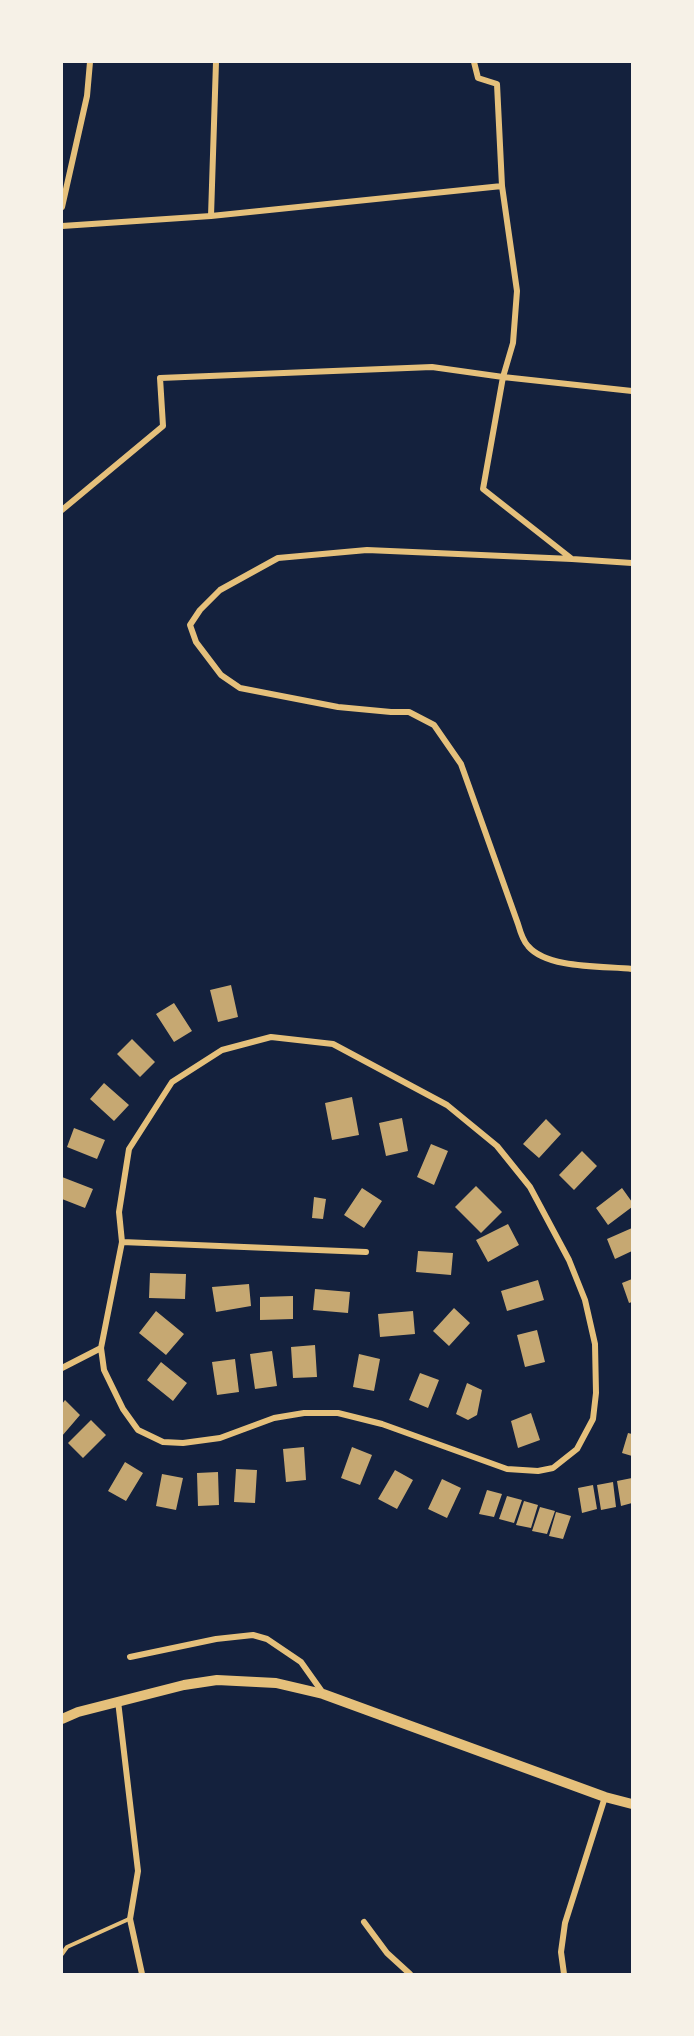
<!DOCTYPE html>
<html>
<head>
<meta charset="utf-8">
<style>
  body { margin:0 }
  #map { position:relative; width:694px; height:2036px; overflow:hidden; background:#14213d; font-family:"Playfair Display",serif }
  canvas { display:block }
  .frame { position:absolute; inset:0; border:63px solid #f6f1e7; pointer-events:none }
</style>
</head>
<body>
<div id="map">
<canvas width="694" height="2036"></canvas>
<div class="frame"></div>
</div>
<script>
const context = document.querySelector('canvas').getContext('2d');
context.lineJoin = 'round';
function fillPath(path, color) {
  context.fillStyle = color;
  context.fill(path, 'evenodd');
}
function trace(path, color, width, dash) {
  context.strokeStyle = color;
  context.lineWidth = width;
  context.lineCap = dash ? 'butt' : 'round';
  context.setLineDash(dash || []);
  context.stroke(path);
}
fillPath(new Path2D(`
  M231 985 238 1017 218 1022 210 990Z
  M174 1003 192 1031 174 1042 156 1014Z
  M132 1039 155 1062 140 1077 117 1054Z
  M104 1083 129 1105 114 1121 90 1099Z
  M352 1097 359 1135 332 1140 325 1103Z
  M402 1118 408 1151 386 1156 379 1123Z
  M546 1119 561 1134 539 1158 523 1144Z
  M74 1128 105 1140 97 1159 67 1147Z
  M431 1144 448 1151 434 1185 417 1177Z
  M582 1151 597 1166 574 1190 559 1175Z
  M62 1177 93 1189 85 1208 62 1199Z
  M476 1186 502 1212 481 1233 455 1207Z
  M362 1188 382 1201 364 1228 344 1215Z
  M622 1188 632 1202V1207L608 1225 596 1208Z
  M314 1197 326 1199 323 1219 312 1218Z
  M508 1224 519 1245 488 1262 476 1240Z
  M632 1228V1251L615 1259 607 1239Z
  M418 1251 453 1253 451 1275 416 1272Z
  M150 1273 186 1274 185 1299 149 1298Z
  M632 1279V1302L629 1303 622 1283Z
  M538 1280 544 1300 507 1311 501 1291Z
  M249 1284 251 1306 216 1312 212 1287Z
  M315 1289 350 1292 348 1313 313 1310Z
  M293 1296V1319L260 1320V1297Z
  M454 1308 470 1323 449 1346 433 1331Z
  M156 1311 184 1334 166 1355 139 1333Z
  M413 1311 415 1334 380 1337 378 1314Z
  M537 1330 545 1362 525 1367 517 1335Z
  M315 1345 317 1377 293 1378 291 1347Z
  M272 1351 277 1386 255 1389 250 1354Z
  M359 1354 380 1359 374 1391 353 1387Z
  M235 1359 239 1392 217 1395 212 1362Z
  M161 1362 187 1383 173 1401 147 1380Z
  M420 1373 439 1380 428 1408 409 1400Z
  M467 1383 482 1390 477 1415 468 1420 456 1414Z
  M65 1400 80 1415 62 1436V1404Z
  M531 1413 540 1440 518 1448 511 1421Z
  M91 1420 106 1435 83 1458 68 1443Z
  M628 1433 632 1434V1456L622 1453Z
  M304 1447 306 1480 286 1482 283 1449Z
  M352 1447 372 1455 360 1485 341 1478Z
  M125 1462 143 1473 126 1501 108 1491Z
  M236 1469 257 1470 255 1503 234 1502Z
  M395 1470 413 1480 397 1509 378 1499Z
  M218 1472 219 1505 198 1506 197 1473Z
  M162 1474 183 1478 176 1510 156 1506Z
  M632 1478V1503L621 1506 617 1481Z
  M442 1479 461 1488 447 1518 428 1509Z
  M613 1482 616 1507 601 1510 597 1485Z
  M593 1485 597 1509 582 1513 578 1488Z
  M487 1490 502 1494 494 1517 479 1514Z
  M507 1496 522 1500 514 1523 499 1519Z
  M524 1501 538 1505 531 1528 516 1525Z
  M540 1507 555 1511 547 1534 532 1531Z
  M556 1512 571 1516 563 1539 549 1536Z`), '#c6a872');
trace(new Path2D(`
  M62 1954 67 1947 129 1919`), '#e5c07b', 4);
trace(new Path2D(`
  M474 62 478 78 497 84 502 186 517 291 513 343 503 377 483 489 572 559 632 563
  M62 207 87 96 90 62
  M211 216 216 62
  M62 226 211 216 502 186
  M62 510 163 426 160 378 432 367 503 377 632 391
  M572 559 367 550 278 558 220 590 200 610 190 625 196 642 221 675 240 688 338 707 391 712H409L434 725 461 764 518 924C520 931 523 941 528 946 547 969 604 966 632 969
  M271 1037 333 1044 447 1105 497 1146 530 1187 569 1260 585 1300 595 1344 596 1393 593 1419 577 1449 553 1468 538 1471 507 1469 382 1424 338 1413H304L274 1418 220 1438 183 1443 163 1442 138 1430 123 1409 104 1370 101 1348 122 1242 119 1212 129 1149 172 1082 222 1050Z
  M122 1242 366 1252
  M62 1368 101 1348
  M130 1657 216 1639 253 1635 267 1639 301 1662 323 1693
  M118 1701 138 1871 130 1919 142 1974
  M364 1922 387 1953 410 1974
  M564 1974 561 1952 565 1923 605 1797`), '#e5c07b', 6);
trace(new Path2D(`
  M62 1719 78 1712 184 1685 217 1680 276 1683 323 1694 605 1797 632 1804`), '#e5c07b', 10);
</script>
</body>
</html>
